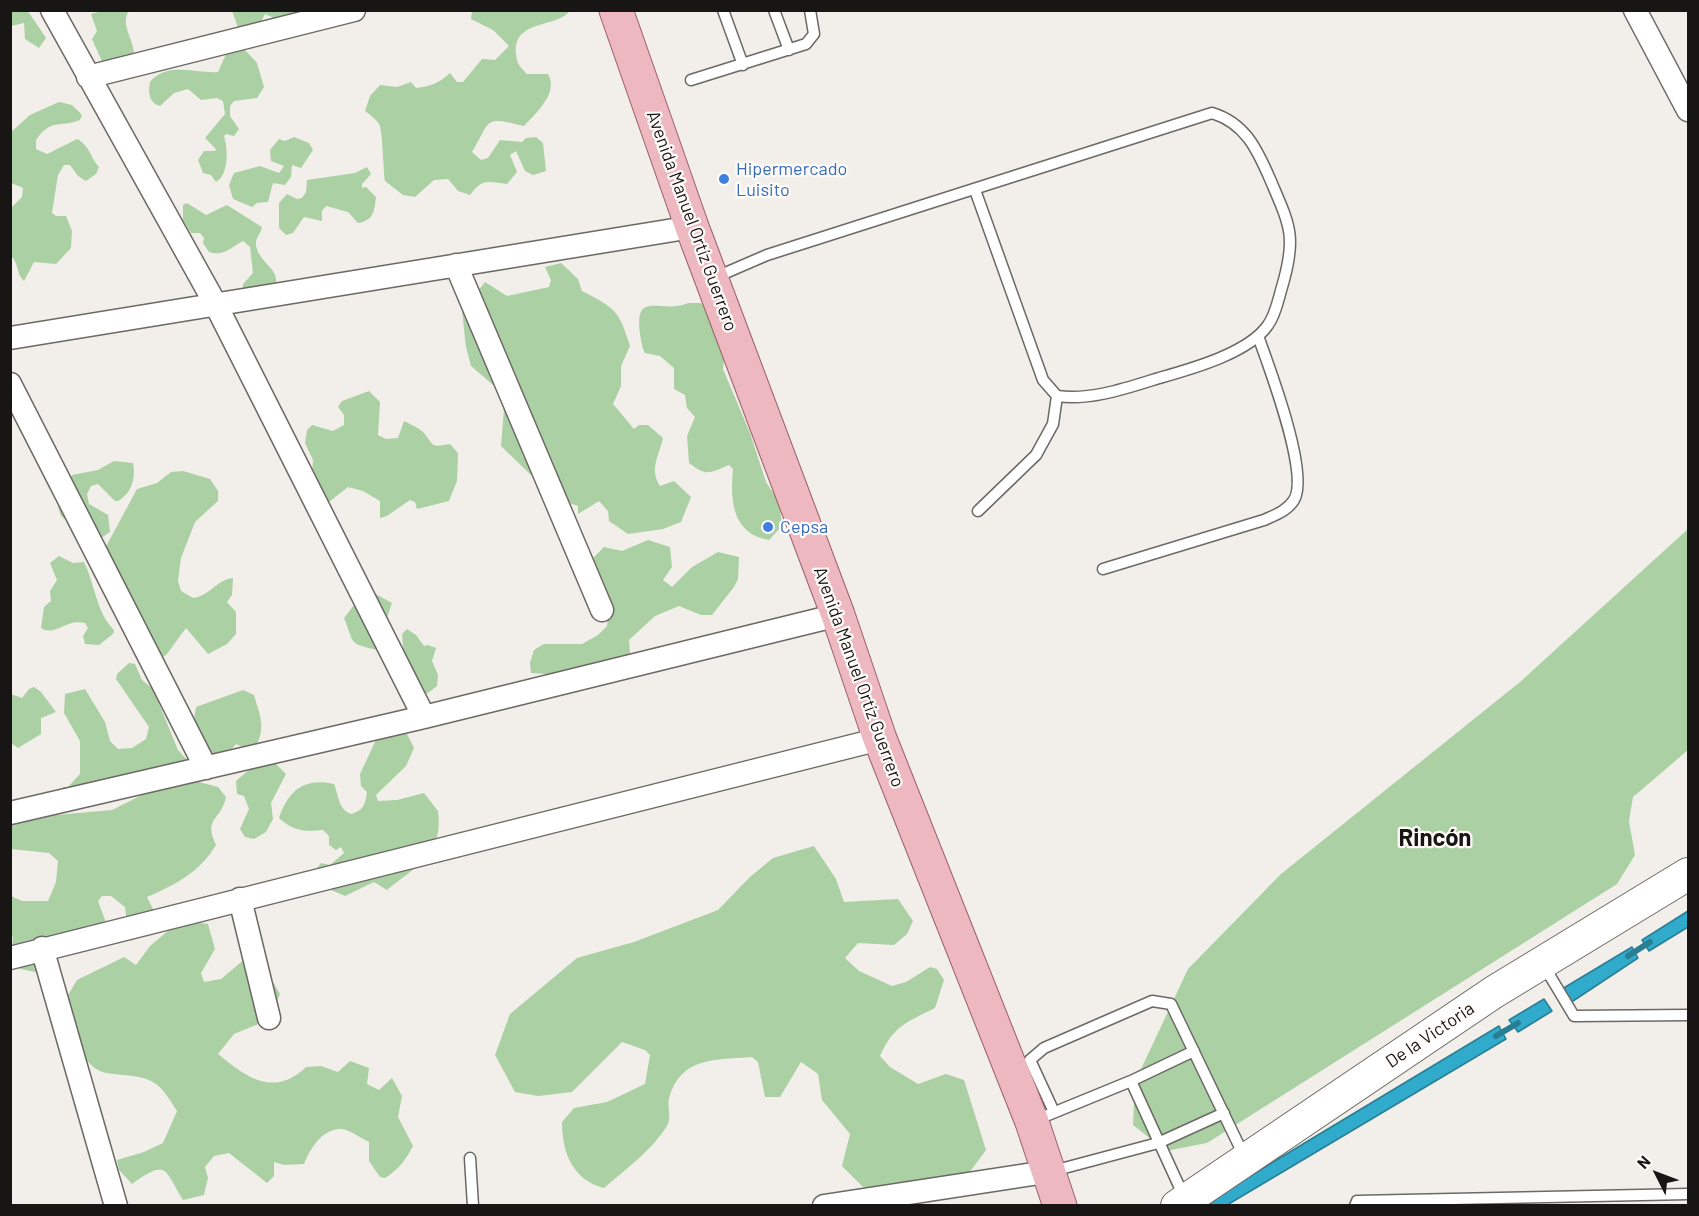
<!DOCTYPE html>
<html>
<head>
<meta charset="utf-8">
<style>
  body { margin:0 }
  #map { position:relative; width:1699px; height:1216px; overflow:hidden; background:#f2efea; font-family:Barlow,sans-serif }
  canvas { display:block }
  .frame { position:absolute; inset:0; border:12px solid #181615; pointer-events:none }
  .north { position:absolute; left:1627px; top:1144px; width:60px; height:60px; -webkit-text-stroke:4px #fffcfa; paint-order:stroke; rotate:312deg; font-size:16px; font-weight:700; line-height:24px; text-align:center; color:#181615 }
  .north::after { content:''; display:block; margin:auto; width:21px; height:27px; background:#181615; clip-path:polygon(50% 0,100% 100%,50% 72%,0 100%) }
</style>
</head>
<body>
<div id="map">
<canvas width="1699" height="1216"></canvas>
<div class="frame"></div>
<div class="north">N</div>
</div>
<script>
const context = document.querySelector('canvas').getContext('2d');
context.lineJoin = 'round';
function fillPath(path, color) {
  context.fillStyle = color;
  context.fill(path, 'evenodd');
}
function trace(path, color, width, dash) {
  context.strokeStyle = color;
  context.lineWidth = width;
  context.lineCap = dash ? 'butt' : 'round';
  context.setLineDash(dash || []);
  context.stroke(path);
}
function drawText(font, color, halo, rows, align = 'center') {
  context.font = font + ' Barlow,sans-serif';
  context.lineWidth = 4.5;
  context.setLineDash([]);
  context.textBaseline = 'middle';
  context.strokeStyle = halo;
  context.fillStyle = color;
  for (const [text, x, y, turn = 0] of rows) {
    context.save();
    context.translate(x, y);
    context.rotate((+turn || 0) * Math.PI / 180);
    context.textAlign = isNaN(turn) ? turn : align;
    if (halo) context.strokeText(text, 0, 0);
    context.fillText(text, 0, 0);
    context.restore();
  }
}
fillPath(new Path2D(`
  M11 10 27 11 30 14 46 38 39 48 25 39 24 23 11 26Z
  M102 11H129C120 24 133 38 134 53L104 66 92 39 97 31 91 14Z
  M232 11H302L296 20 285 23 265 14 260 24 239 30Z
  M472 11H570C554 29 513 19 516 54 517 64 520 67 527 74H548C559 93 536 113 524 126 482 116 492 119 472 152L481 160 488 158 500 140 522 142 526 138 536 137 543 143 546 171 533 175 525 171 516 151 510 155 517 172 507 184C487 182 483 178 470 195L458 191 448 179 434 180 415 197 403 195 385 181C383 170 383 130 379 124 376 119 370 115 365 111L370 96 380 85 397 87 411 82 416 88C432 86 439 83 450 73L457 82H463L482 59 495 60 509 46 493 30 471 19Z
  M245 50 257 63 264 87 257 98 234 101 230 106V116L239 129 234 136 226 134 224 136C228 149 229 175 216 182L211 175 203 173 198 160 204 151H215L216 149 205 138 225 114 223 101 217 98 201 100 188 89 174 93 160 106C149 103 148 92 150 82 167 61 197 74 218 72L226 54Z
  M59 102 72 105 82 115 80 120C60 128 51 118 36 140V149L47 154 77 139C90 146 90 157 99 167L96 174 86 181 78 176 70 165H64L58 175 52 213 56 216H66L72 231 71 248 56 264 34 262 24 281C16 274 19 263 11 256V208L22 197 23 188 11 183V132L30 115Z
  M294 137 309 143 313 150 301 168 292 165 291 177 285 185 273 183 268 202 257 203 252 207 233 199 229 185 234 173 260 166 279 173 284 166 271 161 270 150 279 139 285 141Z
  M367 167 371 174 362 184V188L366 187 376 197C374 212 374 220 358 223L348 212 326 206 322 211V221L304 217 293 233 286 235 279 228V203L287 194 297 199 302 198 306 192 307 180 355 173Z
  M187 203 206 215 227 205 262 227C261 234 255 237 256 245 258 262 279 268 276 284L243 290V284L253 273 250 247 243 241C231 247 224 257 209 252L203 243 204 238 200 233H191L183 220V205Z
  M561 263 578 279 582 291C615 308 619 310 630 346L621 366V386L613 404 634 429 639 425H648L663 438C659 456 649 469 660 486L674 481 691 497 681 522 663 529 628 534 609 521 608 511 599 501 578 514V506L566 502 561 483 556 475H531L501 446 504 409 500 391 471 366 466 347 462 311 485 282 507 296 549 287 551 280 545 267Z
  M688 303H701L709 311 726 342 723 369 750 433 766 482 779 502 782 526 769 540C732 534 730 500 733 469L729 465C709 473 707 477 689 463L687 436 695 417 687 408 685 395 674 389V368L660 356 645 353 643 349C628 283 660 316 688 303Z
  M369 391 380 402 378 435 386 439 398 438 404 421C410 424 417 427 422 431 435 445 428 448 450 444L458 453 457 481 449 501 417 509 415 502 410 500 387 516 380 518V501L363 491 348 487 325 505 312 474 313 460 305 443 307 430 312 425 333 431 344 425V415L338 407 342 401Z
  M114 461 133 463C136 478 132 493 118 501H115L98 484 91 486 87 494 89 504 108 515 110 532 101 538 80 520 68 522 61 516 58 507 72 475 98 470Z
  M183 471 210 479 218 491V501L195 522 181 558 178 581 181 591 193 598C210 596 216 580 233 578L232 595 227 602 236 612V634L227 644 208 654 186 628 167 654 154 664 141 662 133 650 103 552 137 489 157 483 171 472Z
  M1688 529V750L1633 797 1629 821 1635 855 1617 884 1207 1143 1166 1151 1133 1125 1135 1082 1188 969 1281 874 1520 682Z
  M648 540 670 547 672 567 663 580 672 587 692 567 718 552 739 557 738 579 734 587 712 615H701L679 606 655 616 629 640 630 655 576 693 562 690 558 678 547 674 531 673 530 663 534 650 544 644H582L598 635 607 626 609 611C593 601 579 594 577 574L604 547 622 551Z
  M59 556 73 563 84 562C95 584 96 612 114 630L113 634 99 645 85 644 83 636 88 628 85 623C66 618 55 637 41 628L44 607 51 601 50 591 57 580 50 563Z
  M372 592 392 603 387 618 386 643 377 650C348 643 355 645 344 618L355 604Z
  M407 629 416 635 424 646 428 645 436 648 432 661 438 675 437 686 424 696 404 658 402 634Z
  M129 663 135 664 142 680 153 689 178 750 188 761 61 795 63 787H68L80 774V741L64 713 65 694 85 689 105 722 110 741 118 749 132 748 146 739 149 727 116 679 117 674Z
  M34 687 41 692 56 712 41 718V734L18 748 11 743V694L22 698 29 689Z
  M243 690 254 695C259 713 266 726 257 744L247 749 236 744 230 751 207 756 194 719 196 707Z
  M382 727 407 734 414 748 406 766 376 795 378 801 397 800 424 793 438 811C444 854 415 867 387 890L374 882 345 896 324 887 314 872 321 863 330 865 344 853 341 847 336 850 329 845V836L323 830C304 832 293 831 279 818 288 791 304 777 334 784 339 796 338 809 351 814 364 810 365 805 367 792L361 786 360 774Z
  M275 763 286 774 271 803 273 819 266 832 254 839 245 837 240 829 249 809 244 796 237 794 236 781 251 768Z
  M199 782 218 787 226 797C221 821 203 817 216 845 200 872 175 885 147 897L154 911 146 935 130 941 123 927 126 915 125 907 111 896H102L98 901 105 920 104 925 86 949 76 954H63L35 972 20 969 11 960 13 937 11 934V896L22 901H48L56 882 58 861 49 853 11 849V819L112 810 152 790Z
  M814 846 836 879 844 902 898 899 913 921 907 934 894 945 858 943 845 958 859 971 892 986 906 982 930 967 937 969 944 980 935 1008C907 1022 893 1026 880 1056L890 1067 918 1084 946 1074 964 1080 986 1150 969 1173 885 1198 862 1186 842 1166 850 1134 822 1100 818 1074 801 1062 780 1097H765L758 1062 752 1057C717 1060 680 1056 669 1099 667 1107 672 1118 667 1126 652 1150 626 1169 604 1188 573 1180 562 1153 562 1122L574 1108 607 1102 645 1084 650 1055 645 1050 622 1042 572 1092 538 1096 515 1092 495 1055 510 1014 577 958 634 942 718 910 750 877 773 858Z
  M181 920 208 924 215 949 201 973 204 982 221 979 246 958 265 969 280 994 273 1011 261 1023 234 1034 218 1054C246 1077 274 1098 306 1067L321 1066 338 1072 350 1061 369 1068 367 1084 379 1090 392 1078 402 1096 398 1117 413 1146C405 1161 399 1169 385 1178L380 1177 369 1161V1142C361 1138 350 1130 342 1129 322 1128 310 1149 304 1164L284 1165 274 1162V1176L267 1183 229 1153 214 1156 205 1167 208 1178 204 1195 183 1200C164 1169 168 1158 132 1184L119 1170 117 1160 144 1152 163 1143 177 1111C160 1084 156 1078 123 1075 117 1074 106 1074 100 1071 75 1059 72 1021 67 997L77 980 124 957 136 965 150 946Z`), '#abd0a4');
const water = new Path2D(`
  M1688 911V927L1649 951 1642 940Z
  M1632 947 1638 958 1570 1003 1562 989Z
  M1544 999 1552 1011 1518 1032 1509 1020Z
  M1499 1026 1506 1039 1227 1205 1200 1206Z`);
fillPath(water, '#31abcb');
trace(water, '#2a7e94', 1.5);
trace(new Path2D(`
  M1628 956 1650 942
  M1496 1036 1518 1023`), '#2a7e94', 6);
const lane = new Path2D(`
  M723 10 743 65
  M774 10 789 50
  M691 80 806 44 814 34 810 10
  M716 277 767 255 1212 113C1245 123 1257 149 1270 179 1290 226 1297 236 1282 287 1278 300 1276 314 1268 325 1249 353 1191 369 1159 378 1127 388 1090 401 1057 396L1043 380 975 190
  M978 511 1036 455 1053 424 1057 396
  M1103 569 1264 520C1275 515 1287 511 1294 500 1310 474 1269 367 1258 336
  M1544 966 1574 1016 1688 1015
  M1131 1081 1194 1051
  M1054 1112 1030 1060 1044 1048 1152 1001 1171 1004 1244 1156
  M1048 1115 1131 1081 1185 1199
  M470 1158 473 1206
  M1053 1171 1158 1143 1224 1113
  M1355 1206 1357 1201 1688 1194`);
const street = new Path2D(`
  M52 10 216 305 424 717
  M1635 10 1688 110
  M88 77 354 10
  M456 265 602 610
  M10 338 692 227
  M10 384 206 768
  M10 813 424 717 838 615
  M240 899 269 1018
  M42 948 116 1206
  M10 958 880 739
  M824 1206 1046 1172`);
const secondary = new Path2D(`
  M1177 1206 1494 992 1688 874`);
const primary = new Path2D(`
  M616 10 692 227 838 615 880 739 1032 1122 1060 1206`);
trace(lane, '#6c6965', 13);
trace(street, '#6c6965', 25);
trace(secondary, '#6c6965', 34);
trace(primary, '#9c6069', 35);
trace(lane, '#fff', 10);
trace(street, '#fff', 22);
trace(secondary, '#fff', 32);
trace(primary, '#eeb8c0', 33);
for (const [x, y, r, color] of [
  [724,179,6,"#3f7fe0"],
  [768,527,6,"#3f7fe0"]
]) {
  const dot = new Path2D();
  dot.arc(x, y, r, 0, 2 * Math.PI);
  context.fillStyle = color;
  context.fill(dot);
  trace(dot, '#fffcfa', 2);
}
drawText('18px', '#366cbe', '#fffcfa', [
  ["Hipermercado",736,169],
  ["Luisito",736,190],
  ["Cepsa",780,527]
], 'left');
drawText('18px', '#181615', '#fffcfa', [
  ["Avenida Manuel Ortíz Guerrero",692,221,70],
  ["Avenida Manuel Ortíz Guerrero",859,677,70],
  ["De la Victoria",1430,1035,-34]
]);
drawText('bold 24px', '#181615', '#fffcfa', [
  ["Rincón",1435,838]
]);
</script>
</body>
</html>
